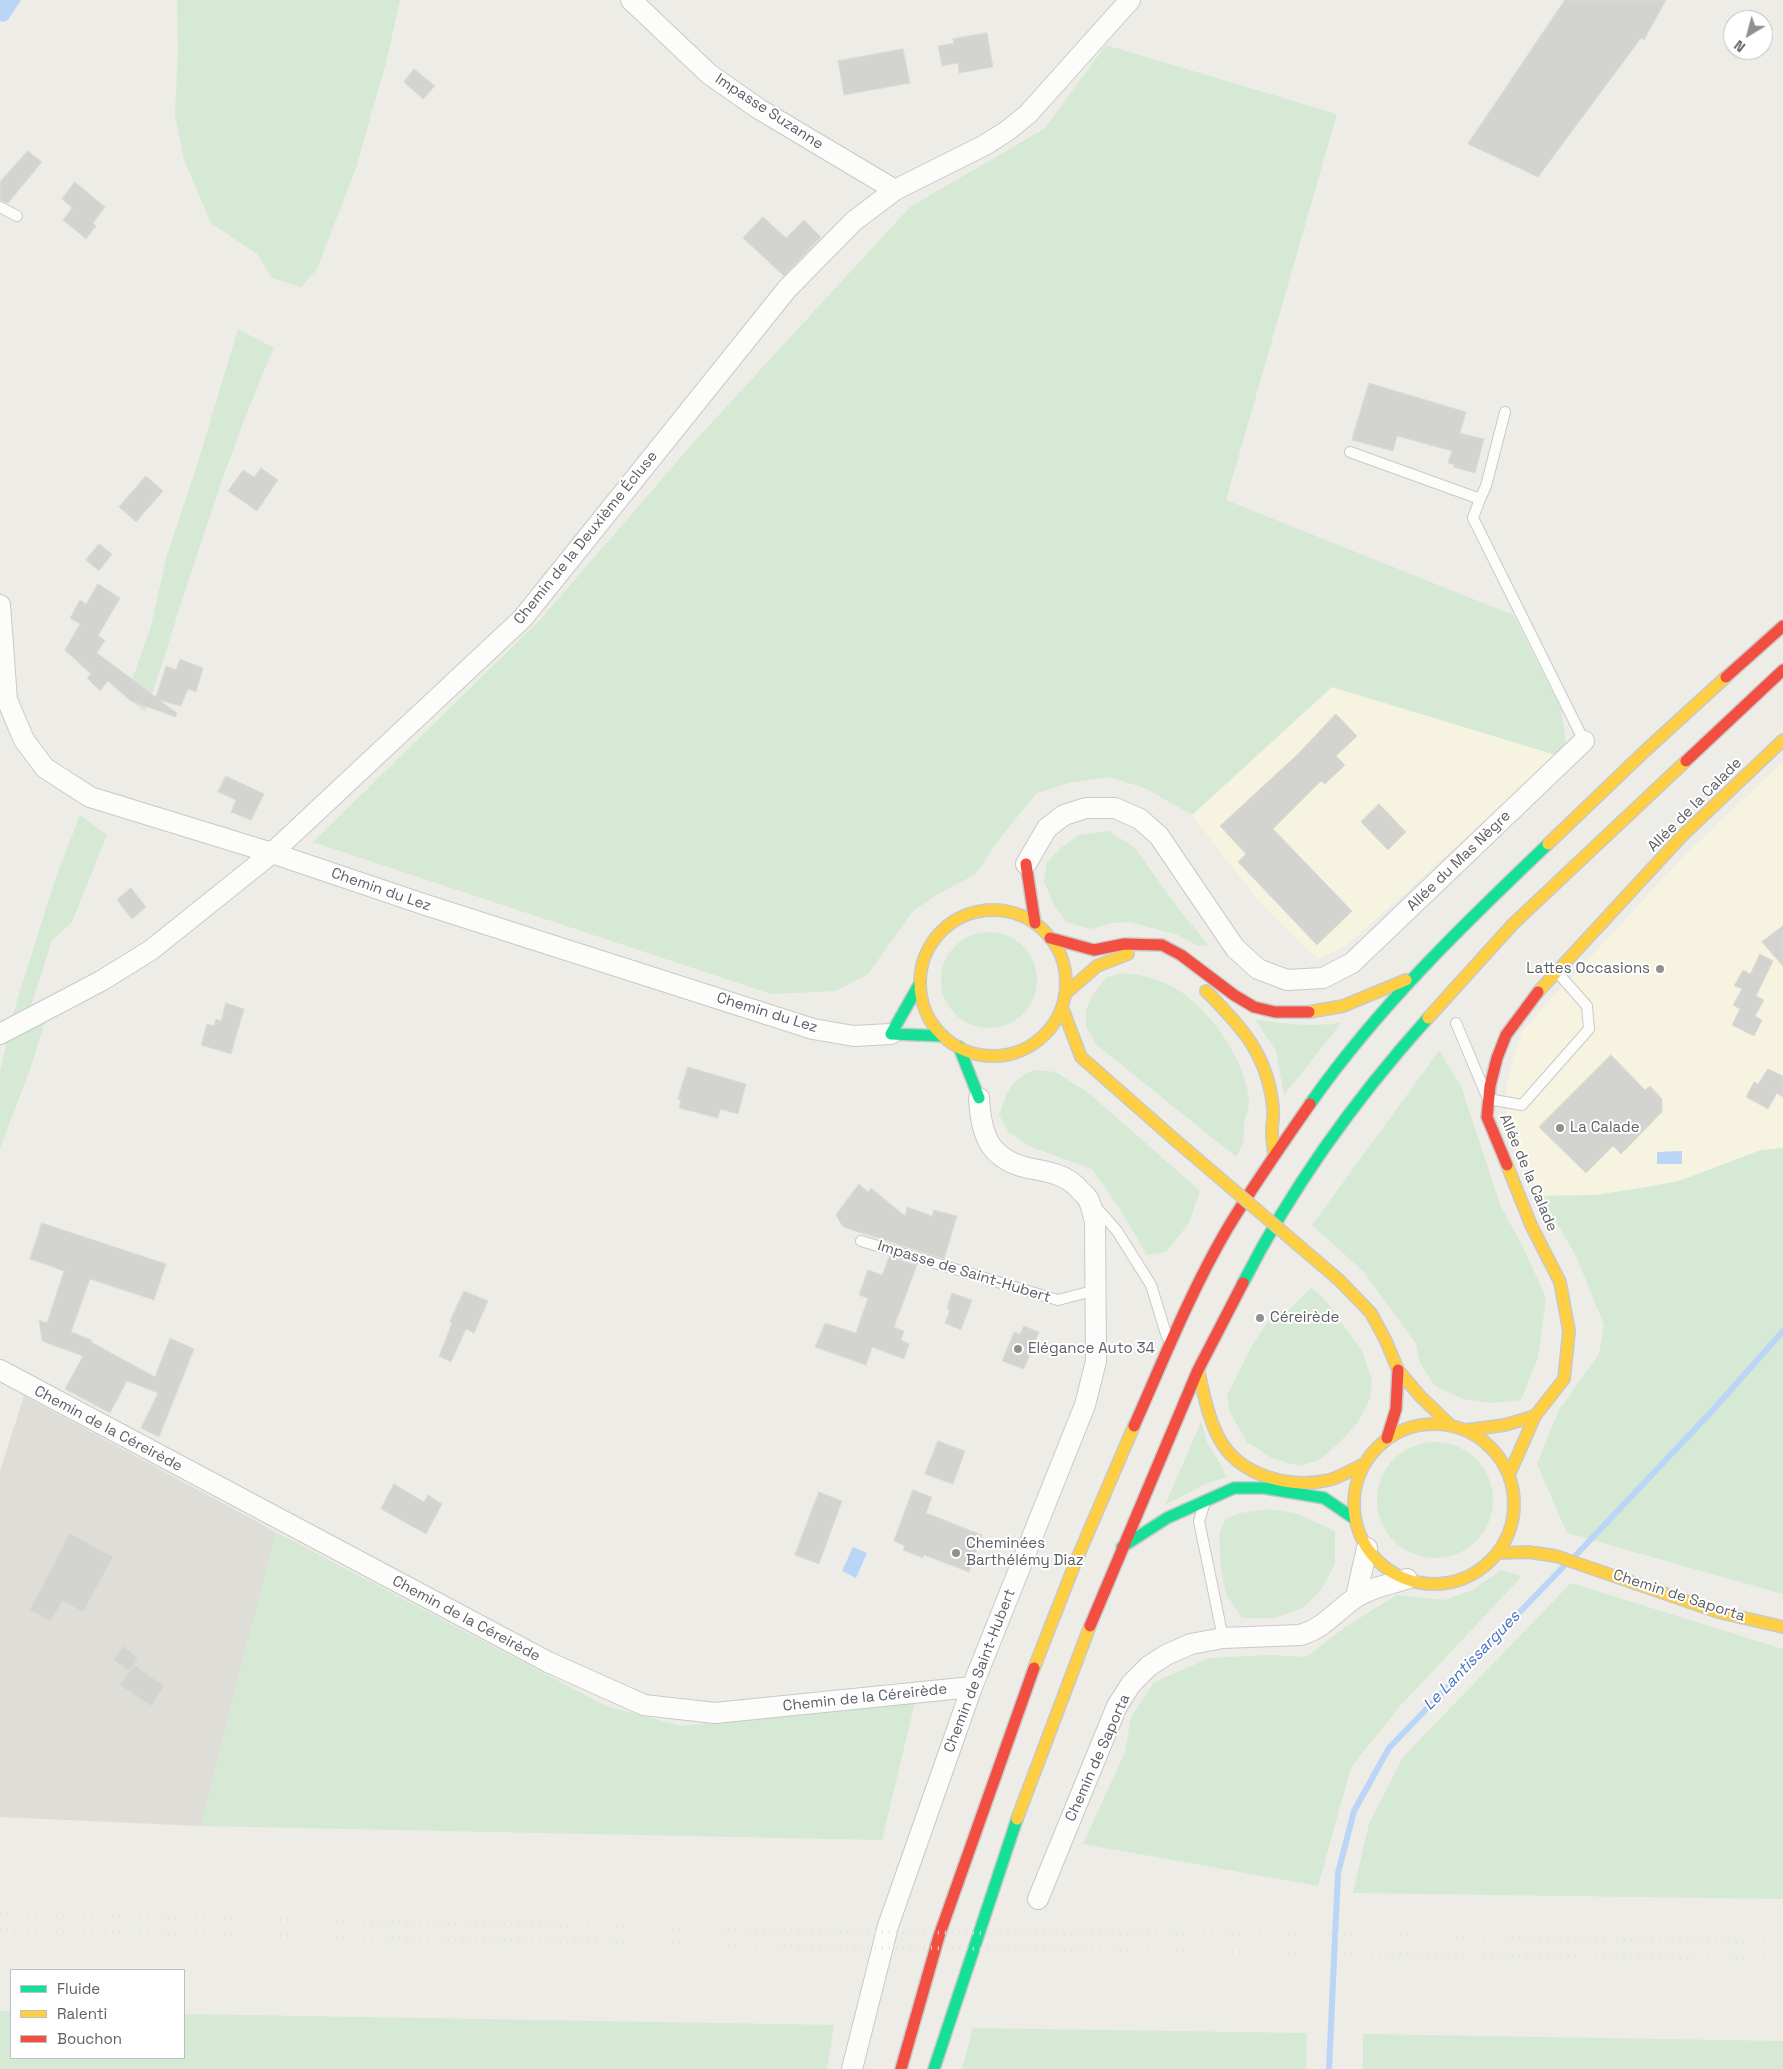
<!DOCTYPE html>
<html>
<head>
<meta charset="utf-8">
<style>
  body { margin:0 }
  #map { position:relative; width:1783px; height:2069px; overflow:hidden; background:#edece7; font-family:"Space Grotesk",sans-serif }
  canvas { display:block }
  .legend { position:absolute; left:10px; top:1969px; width:175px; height:90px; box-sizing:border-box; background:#fff; border:1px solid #bebfc1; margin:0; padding:6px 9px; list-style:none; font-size:15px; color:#5c5f65 }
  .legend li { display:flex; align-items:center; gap:10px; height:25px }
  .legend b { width:25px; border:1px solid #bebfc1 }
  .north { position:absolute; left:1723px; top:10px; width:50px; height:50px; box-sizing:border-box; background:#fff; border:1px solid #bebfc1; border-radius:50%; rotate:217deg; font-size:14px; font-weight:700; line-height:20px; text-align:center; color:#5c5f65 }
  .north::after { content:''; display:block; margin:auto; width:18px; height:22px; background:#8f9092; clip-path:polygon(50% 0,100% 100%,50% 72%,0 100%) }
</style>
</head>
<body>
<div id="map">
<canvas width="1783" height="2069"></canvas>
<ul class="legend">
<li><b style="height:6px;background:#16e098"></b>Fluide</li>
<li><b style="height:6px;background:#ffcf43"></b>Ralenti</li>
<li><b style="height:6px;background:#f24e42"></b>Bouchon</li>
</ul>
<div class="north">N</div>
</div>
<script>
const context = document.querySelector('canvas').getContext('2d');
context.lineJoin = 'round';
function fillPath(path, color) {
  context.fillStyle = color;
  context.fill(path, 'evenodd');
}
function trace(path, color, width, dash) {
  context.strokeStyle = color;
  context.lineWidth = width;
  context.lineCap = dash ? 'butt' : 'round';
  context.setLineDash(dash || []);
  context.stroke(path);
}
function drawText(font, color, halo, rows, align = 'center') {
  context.font = font + ' "Space Grotesk",sans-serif';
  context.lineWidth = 4;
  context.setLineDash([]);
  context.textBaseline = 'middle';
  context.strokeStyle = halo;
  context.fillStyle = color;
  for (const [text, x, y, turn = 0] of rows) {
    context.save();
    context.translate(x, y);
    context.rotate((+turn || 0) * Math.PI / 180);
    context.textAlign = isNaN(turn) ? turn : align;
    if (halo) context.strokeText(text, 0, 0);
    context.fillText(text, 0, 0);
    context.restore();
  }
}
fillPath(new Path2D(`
  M1332 687 1556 755 1346 946 1317 959 1257 899 1192 815Z
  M1783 762V1148L1761 1150 1679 1181 1641 1188 1595 1195 1541 1196 1507 1132 1506 1086 1522 1031 1686 854Z`), '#f6f4e0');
fillPath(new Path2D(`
  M24 1396 276 1532 201 1826 0 1817V1471Z`), '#deddd8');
fillPath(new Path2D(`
  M400 0 387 59 356 168 317 269 301 287 272 278 257 254 211 223 184 160 175 116 178 47 177 0Z
  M1106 45 1337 114 1226 500 1513 615 1561 709 1566 743 1556 755 1332 687 1192 815 1145 788 1109 777 1069 783 1037 793 1000 838 976 874 938 894 913 911 868 974 836 991 771 994 313 842 540 620 694 442 910 207 1044 129Z
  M238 329 274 348C222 465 187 590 146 712L126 697 151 626 167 555 199 459Z
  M80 815 107 835 72 922 52 940 31 1006 12 1017 55 880Z
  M1108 831 1134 847 1178 908 1209 946 1196 945 1178 935 1130 922 1113 923 1090 929 1066 922 1053 903 1044 882 1047 862 1062 847 1079 835Z
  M941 980a48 48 0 1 1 96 0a48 48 0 1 1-96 0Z
  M1124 973C1141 975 1156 978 1171 986 1207 1004 1248 1062 1249 1103 1249 1108 1246 1113 1245 1118 1242 1137 1247 1140 1236 1157L1097 1045 1086 1027V1011L1092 996 1107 977Z
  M1255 1019C1285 1024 1312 1028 1342 1022L1284 1095 1276 1051Z
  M45 1021 31 1067 0 1148V1072L8 1037Z
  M1439 1051 1461 1086 1501 1207 1523 1247 1546 1298 1538 1357 1521 1400 1490 1403 1463 1399 1435 1386 1420 1363 1416 1344 1364 1272 1312 1225Z
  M1033 1070 1056 1072 1091 1095 1200 1191 1189 1223 1166 1252 1147 1255 1120 1209 1092 1169 1031 1147 1009 1133 999 1115C1008 1091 1009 1082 1033 1070Z
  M1783 1148V1594L1567 1533 1537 1464 1559 1410 1599 1354 1604 1325 1576 1256 1541 1196 1595 1195 1641 1188 1679 1181 1761 1150Z
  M1311 1288 1322 1296 1362 1351 1372 1380 1370 1399 1358 1422 1339 1443 1319 1460 1299 1466 1272 1458 1247 1442 1230 1412 1227 1396 1251 1347 1274 1312 1290 1309Z
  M1201 1422 1207 1442 1222 1467 1226 1477 1205 1484 1165 1505Z
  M1377 1500a58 58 0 1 1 116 0a58 58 0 1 1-116 0Z
  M1270 1509 1298 1514 1335 1531V1564L1321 1590 1303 1608 1275 1618H1242L1226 1594 1221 1569 1219 1535 1225 1519 1240 1513Z
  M276 1532 606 1706 681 1726 916 1698 882 1840 201 1826Z
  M1501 1570 1522 1576 1401 1705 1351 1767 1318 1886 1083 1844 1125 1752 1131 1717 1154 1682 1210 1658 1272 1655 1306 1657 1345 1627 1397 1595 1444 1600 1471 1591Z
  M1571 1583 1783 1649V1899L1353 1893 1369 1824 1403 1757Z
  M0 2011H11V2058H184V2014L834 2025 827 2069H0Z
  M973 2028 1307 2033 1306 2069H962Z
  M1363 2034 1783 2041V2069H1363Z`), '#d5e9d5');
fillPath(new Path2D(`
  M0 0H21L8 20 3 22 0 21Z
  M1682 1151V1164H1657V1152Z
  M853 1547 867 1553 856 1578 842 1571Z`), '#bbd5f7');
trace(new Path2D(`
  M1576 1555 1713 1410 1783 1331
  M1329 2069 1338 1873 1354 1811 1389 1748 1565 1565`), '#bbd5f7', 6);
const building = new Path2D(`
  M1565 0H1666L1644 40 1641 38 1538 177 1468 144Z
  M987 33 993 67 959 73 958 63 942 66 938 46 954 43 953 39Z
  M903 49 910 83 844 95 838 61Z
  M414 69 435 86 423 99 404 82Z
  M28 151 42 162 8 203 0 200V182Z
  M75 182 105 207 93 223 96 226 86 239 63 220 72 208 62 199Z
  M763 217 786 238 804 220 821 237 784 276 743 238Z
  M1369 383 1466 412 1460 433 1484 439 1475 473 1453 467 1455 465 1448 463 1452 451 1397 436 1393 451 1352 440Z
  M261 468 278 480 257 511 228 491 243 470 254 477Z
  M146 476 163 491 136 522 119 507Z
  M99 544 112 554 99 571 86 560Z
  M98 584 120 598 98 636 105 640 97 653 156 697 166 666 176 670 180 659 203 668 196 692 188 689 181 706 159 700 177 713 176 717 131 701 108 681 100 691 87 678 91 674 65 650 80 624 70 618 80 600 86 604Z
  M1336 714 1357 736 1336 756 1345 765 1325 784 1321 781 1273 829 1352 911 1317 945 1238 862 1246 854 1220 826 1297 755Z
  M226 776 264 794 251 820 231 812 236 800 218 792Z
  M1379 804 1406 832 1388 850 1361 822Z
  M131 888 146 907 132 919 117 900Z
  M1783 926V966L1762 942Z
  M1760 954 1773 961 1756 996 1764 1000 1755 1016 1762 1020 1754 1036 1732 1025 1740 1009 1733 1005 1742 989 1734 986 1743 970 1750 974Z
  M226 1003 244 1009 231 1054 201 1045 207 1024 214 1026 216 1019 221 1021Z
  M1611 1055 1645 1090 1650 1086 1662 1099V1112L1621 1154 1613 1146 1586 1173 1539 1127Z
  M688 1067 746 1084 738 1114 720 1109 718 1118 679 1108 681 1100 678 1099Z
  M1768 1069 1783 1076V1097L1777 1093 1768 1109 1746 1097 1754 1082 1758 1084Z
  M859 1184 868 1192 871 1188 905 1216 907 1207 932 1216 934 1210 957 1216 944 1259 843 1227 836 1215Z
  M42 1223 166 1264 154 1300 90 1279 71 1332 92 1340 91 1342 155 1377 170 1338 194 1349 159 1437 141 1428 158 1393 127 1381 110 1413 65 1389 83 1356 42 1341 39 1320 47 1323 64 1271 30 1259Z
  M889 1257 917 1265 894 1327 904 1331 901 1340 909 1344 904 1359 872 1347 866 1365 815 1347 825 1323 856 1333 868 1298 859 1295 868 1270 882 1275Z
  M464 1291 488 1301 474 1333 466 1329 451 1362 439 1356 452 1323 450 1322Z
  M952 1293 972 1300 961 1330 945 1323 950 1310 947 1309Z
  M1024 1326 1039 1332 1024 1369 1002 1361 1014 1332 1020 1334Z
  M938 1441 965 1451 953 1484 925 1474Z
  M394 1484 424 1502 428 1495 442 1504 426 1534 381 1509Z
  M913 1490 932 1497 926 1513 982 1535 969 1572 924 1555 923 1558 903 1550 905 1546 894 1541Z
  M819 1492 842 1501 819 1564 795 1555Z
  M70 1533 113 1557 83 1612 63 1601 50 1621 30 1610Z
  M123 1646 138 1658 129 1671 114 1660Z
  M134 1665 164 1686 151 1706 120 1685Z`);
fillPath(building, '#d3d3d0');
trace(building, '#dcdbd6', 1);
const lane = new Path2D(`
  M0 207 17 216
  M1350 452 1480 499 1473 518 1584 741
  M1480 499 1486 486 1505 412
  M1456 1023 1488 1099 1522 1105 1589 1029 1587 1006 1557 972
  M1096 1207 1117 1231 1151 1285 1167 1337
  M861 1241 1058 1300 1096 1290
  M1204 1505 1199 1521 1223 1638`);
const street = new Path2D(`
  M631 0 709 74 759 109 895 190
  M0 605 7 700 24 740 45 768 90 797 272 853 423 904 813 1029 854 1036 891 1034
  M1026 864 1047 828 1064 815 1086 808H1115L1140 819 1159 836 1235 948 1258 969 1287 980 1323 978 1352 963 1584 741
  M0 1034 101 981 151 950 272 853 523 618 787 289 854 221 895 190 985 145 1007 131 1028 114 1130 0
  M0 1370 548 1662 644 1705 715 1713 972 1687
  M1356 1597 1367 1548
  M1038 1899 1117 1706 1131 1684 1149 1666 1166 1655 1191 1644 1223 1638 1300 1635C1323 1629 1336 1611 1355 1598 1369 1588 1390 1584 1407 1579
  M852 2069 888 1926 972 1687 1085 1405 1096 1361 1095 1222C1093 1215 1092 1206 1088 1199 1086 1195 1081 1192 1078 1188 1066 1175 1050 1172 1033 1169 990 1161 981 1137 979 1098`);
const fast = new Path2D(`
  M920 983 891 1034 943 1036
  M959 1047 979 1098
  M1310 1104C1377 1008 1463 925 1548 844
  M1243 1283C1292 1187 1356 1098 1428 1018
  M1122 1547 1167 1518 1234 1488H1264L1324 1498 1355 1519
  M934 2069 1017 1819`);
const slow = new Path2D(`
  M1548 844 1645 751 1726 677
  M920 983a73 73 0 1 1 146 0a73 73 0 1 1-146 0Z
  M1206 991C1242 1027 1268 1055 1273 1108 1274 1116 1272 1123 1272 1131 1272 1139 1273 1146 1274 1154
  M1538 992 1682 836 1783 740
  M1065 994 1097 966 1128 954
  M1062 1007 1081 1057 1174 1139
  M1309 1012 1343 1006 1406 980
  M1428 1018 1513 924 1686 761
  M1507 1165 1531 1225 1560 1282 1569 1331 1564 1379 1535 1416 1509 1475
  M1339 1280 1371 1313 1386 1341 1398 1370 1420 1396 1449 1424
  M1198 1370C1204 1393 1208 1419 1220 1440 1240 1476 1290 1489 1329 1480 1341 1477 1353 1469 1364 1464
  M1354 1504a80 80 0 1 1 160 0a80 80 0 1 1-160 0Z
  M1466 1430 1505 1425 1535 1416
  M1499 1553 1528 1552 1556 1556 1718 1612 1783 1627
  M1034 1668 1076 1561 1134 1426
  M1017 1819 1090 1626`);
const jam = new Path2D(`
  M1726 677 1783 626
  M1686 761 1783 670
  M1026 864 1035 923
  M1050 938 1094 950 1124 944 1162 945 1181 955 1234 995 1254 1007 1275 1012H1309
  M1507 1165 1487 1117 1490 1086 1497 1058 1506 1035 1538 992
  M1134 1426C1163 1361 1190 1293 1226 1231 1252 1187 1281 1146 1310 1104
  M1387 1438 1396 1409 1398 1370
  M1090 1626 1198 1370 1243 1283
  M901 2069 939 1936 1034 1668`);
trace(lane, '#c9c9c7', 12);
trace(street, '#c9c9c7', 22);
trace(fast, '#c9c9c8', 14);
trace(slow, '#c9c9c8', 14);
trace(jam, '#c9c9c8', 14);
trace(lane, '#fcfcfb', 10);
trace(street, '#fcfcfb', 20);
trace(fast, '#16e098', 11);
trace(slow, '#ffcf43', 11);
trace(jam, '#f24e42', 11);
trace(new Path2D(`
  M0 1914 846 1932 1425 1936 1783 1943
  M0 1930 845 1947 1783 1959`), '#e3e4e3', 4, [1, 6]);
const slowBridge = new Path2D(`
  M1174 1139 1339 1280`);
trace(slowBridge, '#c9c9c8', 14, []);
trace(slowBridge, '#ffcf43', 11);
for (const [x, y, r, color] of [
  [1660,969,5,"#8f9092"],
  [1560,1128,5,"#8f9092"],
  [1260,1318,5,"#8f9092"],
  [1018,1349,5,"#8f9092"],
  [956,1553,5,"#8f9092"]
]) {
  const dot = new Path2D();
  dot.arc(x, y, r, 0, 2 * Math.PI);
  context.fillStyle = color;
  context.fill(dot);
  trace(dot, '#fff', 2);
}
drawText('15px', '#5c5f65', '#fff', [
  ["Impasse Suzanne",769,112,33],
  ["Chemin de la Deuxième Écluse",586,538,-51],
  ["Allée de la Calade",1695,805,-45],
  ["Allée du Mas Nègre",1459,861,-44],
  ["Chemin du Lez",381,890,19],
  ["Chemin du Lez",767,1013,17],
  ["Allée de la Calade",1528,1173,67],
  ["Impasse de Saint-Hubert",964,1272,17],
  ["Chemin de la Céreirède",108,1429,28],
  ["Chemin de Saporta",1679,1596,18],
  ["Chemin de la Céreirède",466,1619,28],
  ["Chemin de Saint-Hubert",980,1671,-69],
  ["Chemin de la Céreirède",865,1698,-6],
  ["Chemin de Saporta",1098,1758,-66]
]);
drawText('15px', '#5c5f65', '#fff', [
  ["Lattes Occasions",1650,969,"right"],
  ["La Calade",1570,1128],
  ["Céreirède",1270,1318],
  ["Elégance Auto 34",1028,1349],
  ["Cheminées",966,1544],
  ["Barthélémy Diaz",966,1561]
], 'left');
drawText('italic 16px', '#4772c2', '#fff', [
  ["Le Lantissargues",1472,1661,-46]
]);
</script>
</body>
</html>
